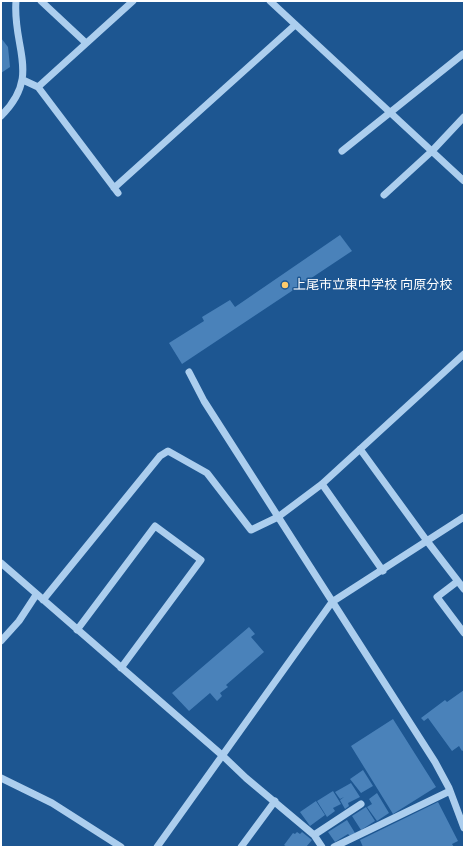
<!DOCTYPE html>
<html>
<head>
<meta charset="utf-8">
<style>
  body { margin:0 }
  #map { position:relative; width:465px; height:848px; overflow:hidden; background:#1d5691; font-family:Lato,sans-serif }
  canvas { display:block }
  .frame { position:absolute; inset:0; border:2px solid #fff; pointer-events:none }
</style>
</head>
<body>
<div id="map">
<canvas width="465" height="848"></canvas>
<div class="frame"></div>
</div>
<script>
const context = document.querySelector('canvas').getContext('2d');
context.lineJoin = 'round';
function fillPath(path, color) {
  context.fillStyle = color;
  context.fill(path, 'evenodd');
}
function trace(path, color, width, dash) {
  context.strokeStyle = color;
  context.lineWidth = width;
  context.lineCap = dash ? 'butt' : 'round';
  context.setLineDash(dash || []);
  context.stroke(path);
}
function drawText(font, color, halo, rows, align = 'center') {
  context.font = font + ' Lato,"Noto Sans JP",sans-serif';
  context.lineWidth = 3;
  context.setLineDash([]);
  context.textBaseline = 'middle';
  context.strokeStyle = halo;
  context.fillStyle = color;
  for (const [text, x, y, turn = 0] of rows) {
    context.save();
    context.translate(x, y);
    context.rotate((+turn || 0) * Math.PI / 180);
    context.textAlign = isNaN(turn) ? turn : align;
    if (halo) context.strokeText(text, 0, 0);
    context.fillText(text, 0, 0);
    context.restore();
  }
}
fillPath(new Path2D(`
  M1 38 8 47 10 67 1 73Z
  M340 235 352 251 182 364 169 343 204 321 202 317 230 300 235 307Z
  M249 627 255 634 251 637 264 652 226 685 228 687 220 693 222 696 217 701 210 693 189 711 172 693Z
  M464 690V750L462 751 459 746 452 751 428 718 424 721 421 718 445 700 447 702Z
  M393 719 436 787 393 814 351 746Z
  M363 770 373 786 361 793 350 779Z
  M351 783 360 797 348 803 349 806 345 809 340 800 344 797 340 799 335 792Z
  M333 791 341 804 333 808 335 811 327 817 317 801Z
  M377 793 389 813 377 821 367 807 372 804 369 799Z
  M316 801 325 815 310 826 300 812Z
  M438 802 458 841 452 844 454 847H363L360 840Z
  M366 807 375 821 361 830 352 816Z
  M347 820 355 833 350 836 348 834 335 842 328 832Z
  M297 832 300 834 302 832 312 840 306 847H287L284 845 293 833 295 834Z`), '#4a82ba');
trace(new Path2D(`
  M41 1 86 43
  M270 1 464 181
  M23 80 38 87 118 193
  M38 87 133 1
  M1 116C42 76 12 47 16 1
  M342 151 463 54
  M114 188 295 25
  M384 195 432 151 464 117
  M189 372 204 401 435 762 449 788 464 828
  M360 449 427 541 464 589
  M322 484 383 571
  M1 563 223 756 246 778 314 835 322 847
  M458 581 437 597 464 633
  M43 600 160 456 168 451 207 473 251 530 278 517 322 484 464 354
  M77 630 155 526 201 560 121 668
  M1 641 19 621 36 595
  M1 778 52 803 121 847
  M314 835 361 804
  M157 847 332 602 464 517
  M241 847 275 801
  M334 847 450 791`), '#acceee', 7);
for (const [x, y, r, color] of [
  [285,285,4,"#fecb6b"]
]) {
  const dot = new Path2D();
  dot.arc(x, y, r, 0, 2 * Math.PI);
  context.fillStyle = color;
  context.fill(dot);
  trace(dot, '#1d5691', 1.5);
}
drawText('13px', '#fff', '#1d5691', [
  ["上尾市立東中学校 向原分校",293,285]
], 'left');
</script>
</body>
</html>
